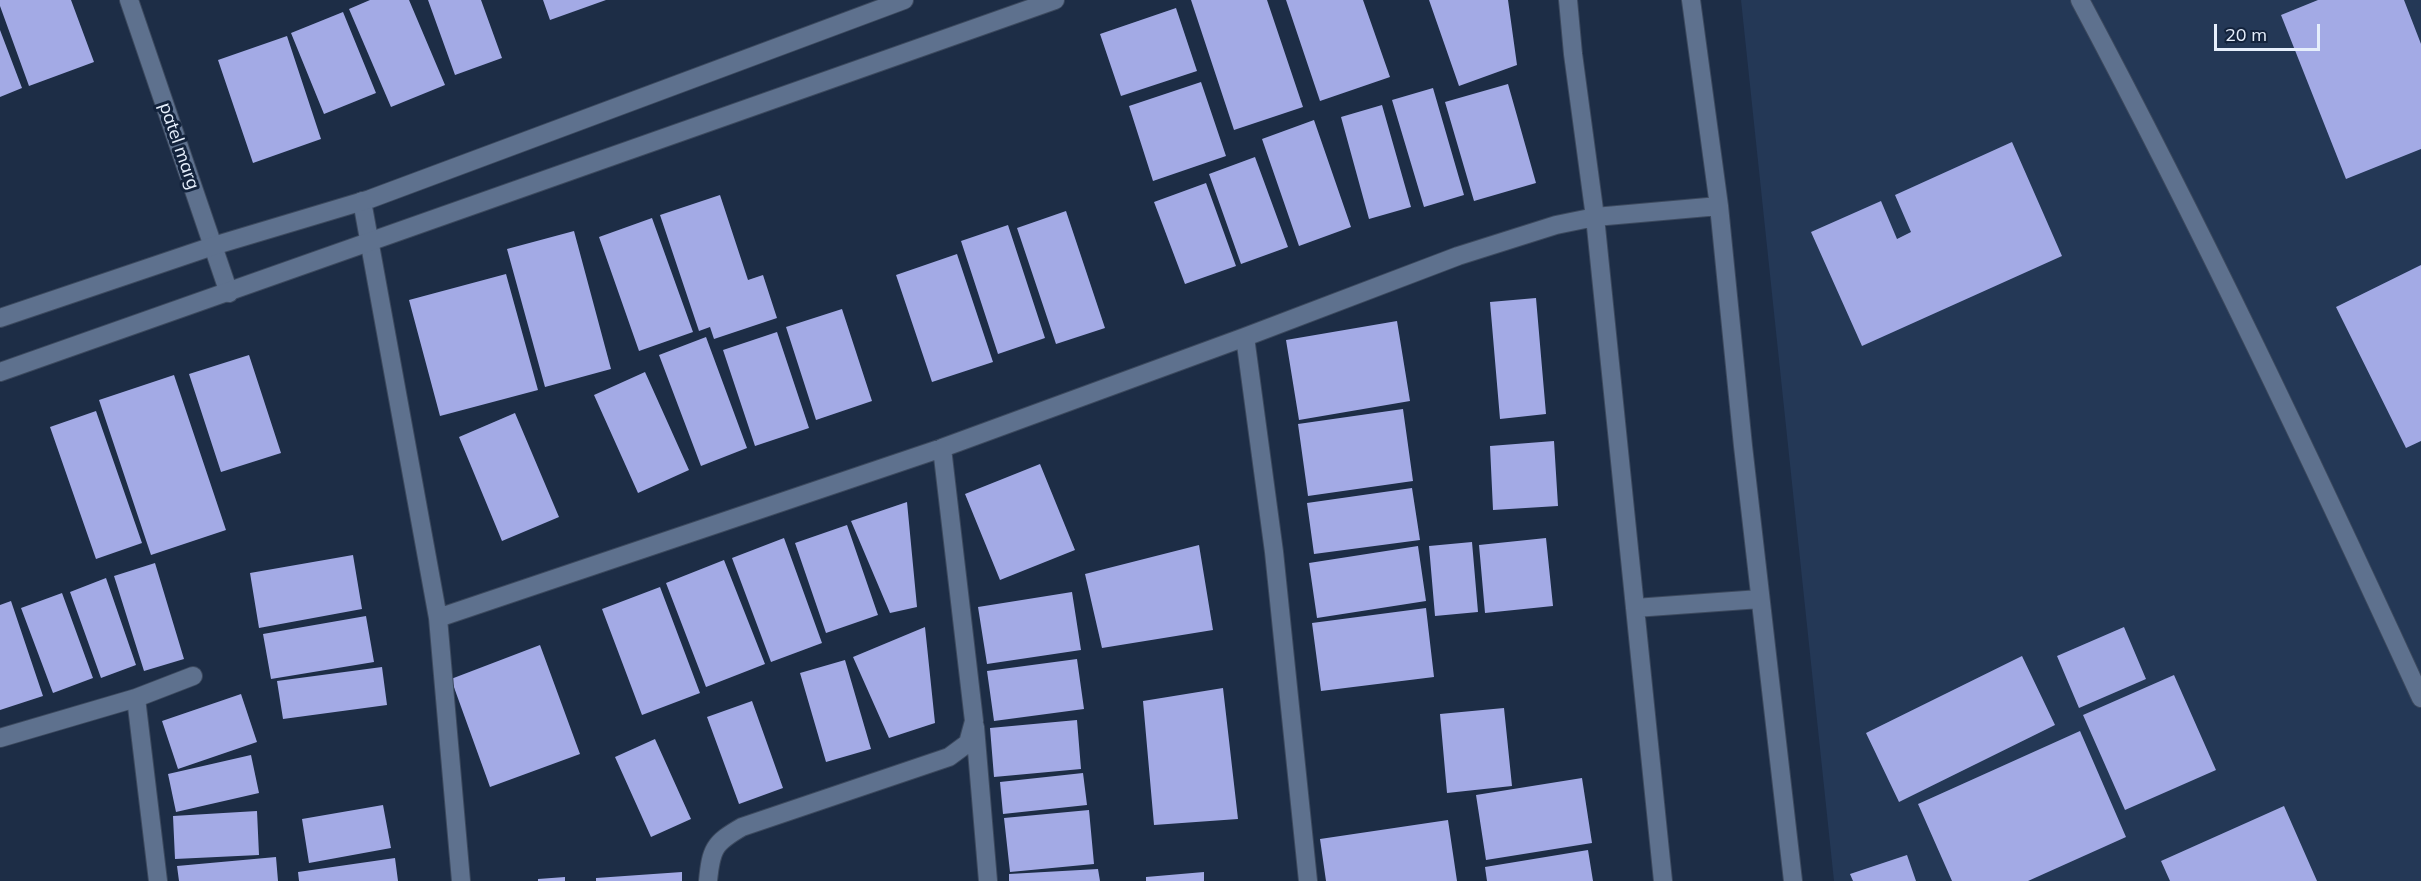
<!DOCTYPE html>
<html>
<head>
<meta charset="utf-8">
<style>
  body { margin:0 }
  #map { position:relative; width:2421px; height:881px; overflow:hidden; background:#1d2d46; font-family:Mulish,sans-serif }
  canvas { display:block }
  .scale { position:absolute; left:2214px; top:24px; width:106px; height:27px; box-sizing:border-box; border:3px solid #e6effc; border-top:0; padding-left:8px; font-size:18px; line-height:21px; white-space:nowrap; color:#e6effc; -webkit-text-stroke:4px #13233c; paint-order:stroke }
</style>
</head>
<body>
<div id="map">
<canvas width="2421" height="881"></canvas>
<div class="scale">20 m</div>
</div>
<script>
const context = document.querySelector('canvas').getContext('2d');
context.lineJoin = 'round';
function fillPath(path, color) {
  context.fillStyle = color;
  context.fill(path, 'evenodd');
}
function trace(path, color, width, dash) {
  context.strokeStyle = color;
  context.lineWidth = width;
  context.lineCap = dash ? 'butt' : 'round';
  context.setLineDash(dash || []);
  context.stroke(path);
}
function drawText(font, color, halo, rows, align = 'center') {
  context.font = font + ' Mulish,sans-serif';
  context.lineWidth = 6;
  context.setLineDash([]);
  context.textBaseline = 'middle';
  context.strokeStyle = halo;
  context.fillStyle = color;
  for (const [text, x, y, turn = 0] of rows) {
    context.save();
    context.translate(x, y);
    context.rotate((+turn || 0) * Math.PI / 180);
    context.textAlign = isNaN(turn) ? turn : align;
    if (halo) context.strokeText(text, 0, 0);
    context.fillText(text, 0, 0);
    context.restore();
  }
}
fillPath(new Path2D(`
  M1741 0H2421V881H1834Z`), '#243856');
fillPath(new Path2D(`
  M0 0H71L94 62 29 86 0 6Z
  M370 0H409L445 85 391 107 349 9Z
  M428 0H481L502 58 455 75Z
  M543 0H606L550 20Z
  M1191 0H1267L1303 107 1234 130Z
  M1286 0H1363L1390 77 1320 101Z
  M1429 0H1508L1517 65 1459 86Z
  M2318 0H2404L2421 44V149L2346 179 2281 15Z
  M1176 8 1197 71 1121 96 1100 34Z
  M343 12 376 93 324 114 291 33Z
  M0 30 22 88 0 97Z
  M287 36 321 139 253 163 218 60Z
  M1201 82 1226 156 1153 181 1129 106Z
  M1508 84 1536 183 1474 201 1445 102Z
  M1433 88 1464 195 1424 207 1392 100Z
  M1382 105 1411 207 1369 219 1341 117Z
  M1314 120 1351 227 1299 246 1262 139Z
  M2012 142 2062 256 1862 346 1811 232 1881 201 1897 239 1911 232 1895 195Z
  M1255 157 1288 247 1241 264 1209 174Z
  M1206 183 1236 266 1185 284 1154 202Z
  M720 195 748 280 763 275 777 318 714 339 710 327 699 331 660 215Z
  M1066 211 1105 328 1056 344 1017 228Z
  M652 218 693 332 639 351 599 237Z
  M1008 225 1045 338 998 354 961 241Z
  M574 231 611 369 545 387 507 249Z
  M957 254 993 362 932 382 896 275Z
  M2421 265V441L2406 448 2336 307Z
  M506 274 538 390 440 416 409 300Z
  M1536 298 1546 414 1500 419 1490 302Z
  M842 309 872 401 816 420 786 327Z
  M1397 321 1410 401 1299 420 1286 340Z
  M777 332 809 428 755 446 723 350Z
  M706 337 747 448 701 466 659 355Z
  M249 355 281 453 221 472 189 374Z
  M645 372 689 470 638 493 594 395Z
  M174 375 226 530 151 555 99 400Z
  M1403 409 1413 481 1308 496 1298 424Z
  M96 411 142 543 96 559 50 427Z
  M515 413 559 517 502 541 459 437Z
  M1554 441 1558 506 1493 510 1490 446Z
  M1040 464 1075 550 1000 580 965 494Z
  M1412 488 1420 540 1314 554 1307 503Z
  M907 502 917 607 890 613 851 521Z
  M847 525 878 615 826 633 795 543Z
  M784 538 822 643 771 662 732 558Z
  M1546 538 1553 606 1485 613 1479 545Z
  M1472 542 1478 612 1435 616 1429 546Z
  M1199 545 1213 630 1102 648 1085 574Z
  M1418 546 1426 601 1317 618 1309 563Z
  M353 555 362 609 259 628 250 573Z
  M724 560 765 664 706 687 666 583Z
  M155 563 184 659 144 671 114 576Z
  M106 578 136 665 101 678 70 592Z
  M660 587 700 693 642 715 602 609Z
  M1072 592 1081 650 987 664 978 607Z
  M62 593 93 678 53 693 21 608Z
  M11 601 43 696 0 710V605Z
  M1426 608 1434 677 1321 691 1312 623Z
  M366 616 374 662 271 679 263 634Z
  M925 627 935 723 889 738 853 657Z
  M2124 627 2146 679 2079 708 2057 656Z
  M540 645 580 754 490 787 451 679Z
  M2022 656 2055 725 1899 802 1866 733Z
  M1077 659 1084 709 994 721 987 671Z
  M845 660 871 749 826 762 800 673Z
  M382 667 387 705 283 719 277 681Z
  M2174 675 2216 770 2125 810 2083 715Z
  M1223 688 1238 819 1154 825 1143 701Z
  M241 694 257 742 178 769 162 721Z
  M752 701 783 788 739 804 707 717Z
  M1504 708 1512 786 1447 793 1440 714Z
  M1077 720 1081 769 994 777 990 728Z
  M2080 731 2126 837 2028 881H1952L1918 804Z
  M655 739 691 819 651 837 615 757Z
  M251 755 259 793 176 812 168 774Z
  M1083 773 1087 805 1003 814 1000 782Z
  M1582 778 1592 843 1486 860 1476 795Z
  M383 805 391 848 309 863 302 819Z
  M2284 806 2317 881H2170L2161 861Z
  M1089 810 1094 864 1010 872 1004 818Z
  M257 811 259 855 175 859 173 816Z
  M1448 820 1457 881H1326L1320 839Z
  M1588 850 1593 881H1487L1485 867Z
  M1907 855 1916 881H1853L1850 874Z
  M276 857 278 881H179L177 866Z
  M395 858 398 881H299L298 872Z
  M1098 869 1100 881H1009V874Z
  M682 872V881H596V878Z
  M1204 872V881H1146V877Z
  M565 877V881H538V879Z`), '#a3aae5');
const street = new Path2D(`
  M129 0 229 293
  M1568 0 1573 54 1595 217 1663 881
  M1691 0 1719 206 1743 446 1793 881
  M362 201 438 618 461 881
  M1245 337 1274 552 1308 881
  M1635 608 1760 599
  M438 618 942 448 1245 337 1458 256 1556 225 1595 217 1719 206
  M136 698 158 881
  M975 727 988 881
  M0 738 136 698 193 676
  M708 881C711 849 714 843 742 827L949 757 968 743 974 721 942 448`);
const secondary = new Path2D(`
  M2080 0C2202 229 2313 463 2421 698
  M0 318 213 246 370 199 904 0
  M0 372 1055 0`);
trace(street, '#3c495e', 20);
trace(secondary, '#3c495e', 20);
trace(street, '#5e718e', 18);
trace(secondary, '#5e718e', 18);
drawText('18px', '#e6effc', '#13233c', [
  ["patel marg",179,146,71]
]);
</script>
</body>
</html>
